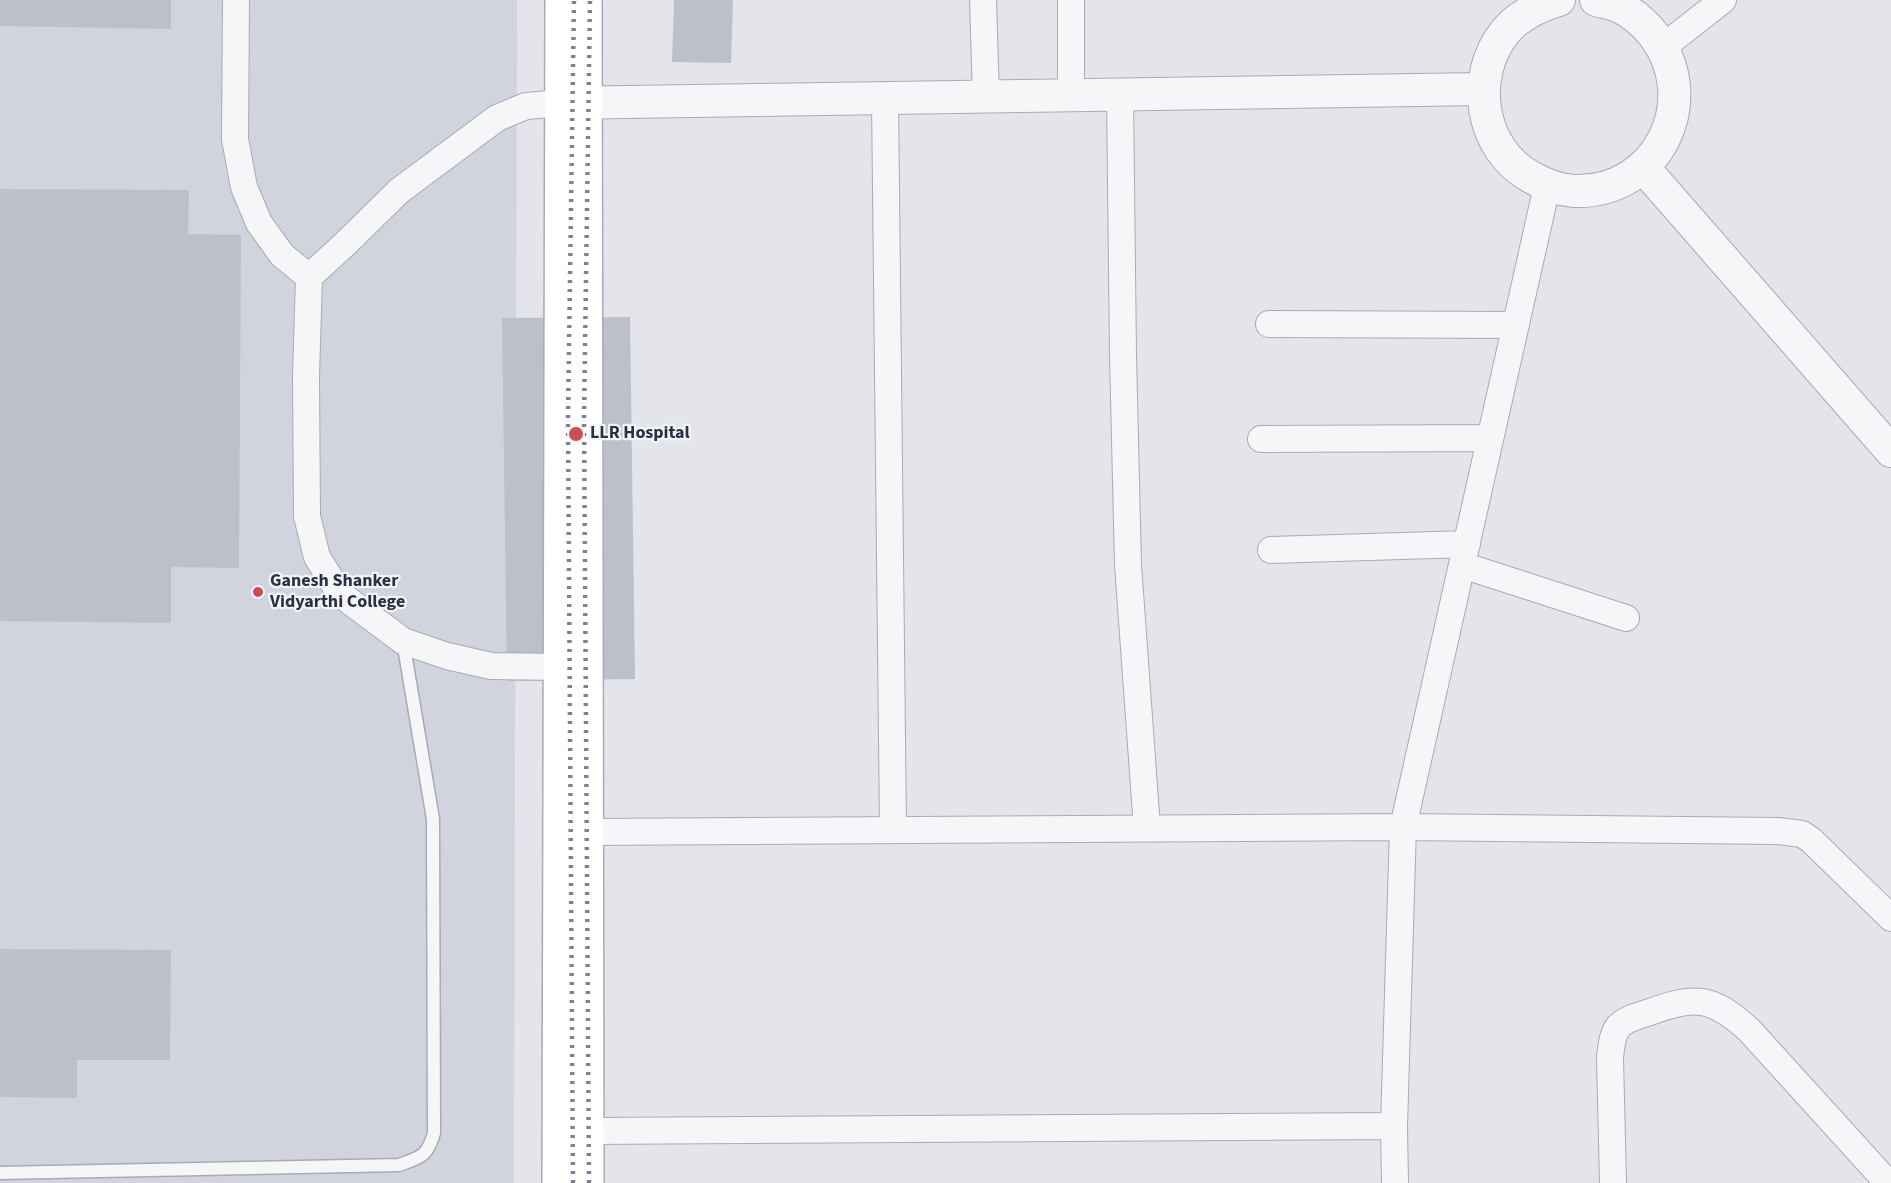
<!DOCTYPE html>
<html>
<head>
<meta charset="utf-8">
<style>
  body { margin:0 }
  canvas { display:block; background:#e3e5eb }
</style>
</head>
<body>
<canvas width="1891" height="1183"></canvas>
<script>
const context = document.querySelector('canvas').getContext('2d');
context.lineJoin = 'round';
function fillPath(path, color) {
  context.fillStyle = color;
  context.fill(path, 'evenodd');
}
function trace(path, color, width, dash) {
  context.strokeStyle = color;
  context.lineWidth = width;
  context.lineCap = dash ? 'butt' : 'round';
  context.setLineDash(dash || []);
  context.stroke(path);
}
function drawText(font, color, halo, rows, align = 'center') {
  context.font = font + ' "Source Sans 3",sans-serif';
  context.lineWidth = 4.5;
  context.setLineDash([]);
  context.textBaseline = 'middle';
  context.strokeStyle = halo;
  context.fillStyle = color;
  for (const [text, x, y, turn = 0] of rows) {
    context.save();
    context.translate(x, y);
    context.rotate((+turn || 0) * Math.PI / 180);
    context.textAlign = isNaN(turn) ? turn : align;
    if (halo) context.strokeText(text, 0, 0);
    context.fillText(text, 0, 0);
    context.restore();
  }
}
fillPath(new Path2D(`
  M0 0H517L514 1183H0Z`), '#d1d4dc');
fillPath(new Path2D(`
  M0 0H171V29L0 26Z
  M674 0H733L731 63 672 62Z
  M0 189 189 190 188 234 241 235 239 568 171 567V623L0 621Z
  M630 317 635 679 507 681 502 318Z
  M0 949 171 950 170 1060H77V1098L0 1097Z`), '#bdc0ca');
const service = new Path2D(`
  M0 1173 399 1165C421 1157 427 1157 434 1133L433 819 403 641`);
const minor = new Path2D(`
  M236 0 235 139 244 187 259 223 282 255 309 277 306 377 307 516 317 557 340 594 403 641 447 656 491 666 560 667
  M983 0 986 97
  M1663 47 1723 0
  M1120 94 1123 355 1128 565 1147 828
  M1071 95V0
  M885 98 893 830
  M309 277 345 244 399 191 497 118 526 106 561 103
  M1269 324 1516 325
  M1261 439 1490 438
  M1271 550 1467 544
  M1462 565 1626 618
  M586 832 1403 827 1778 831 1802 834 1811 840 1891 918
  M587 1131 1394 1126
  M1395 1183 1394 1126 1403 827 1547 186
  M1613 1183 1610 1058C1611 1048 1612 1035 1618 1027 1625 1019 1638 1016 1647 1013 1694 996 1711 995 1749 1030L1888 1183`);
const tertiary = new Path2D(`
  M1559 0C1539 6 1518 16 1505 32 1469 77 1480 149 1531 177 1545 185 1558 190 1574 191 1658 194 1704 100 1653 34 1644 23 1631 12 1618 6 1611 3 1603 2 1596 0
  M561 103 1483 89
  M1643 167 1891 451`);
const secondary = new Path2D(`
  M585 0 587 1183
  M559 1183 562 0`);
trace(service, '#a8abb5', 15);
trace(minor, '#a8abb5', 28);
trace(tertiary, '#a8abb5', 34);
trace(secondary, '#a8abb5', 36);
trace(service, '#f6f6f9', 12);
trace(minor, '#f6f6f9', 26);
trace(tertiary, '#f6f6f9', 32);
trace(secondary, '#fff', 33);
trace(new Path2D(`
  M573 1183 568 418 574 0
  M589 1183 584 418 590 0`), '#7d8294', 4.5, [3, 6]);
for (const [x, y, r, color] of [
  [576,434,8,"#c94e4f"],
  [258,592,6,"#c94e4f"]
]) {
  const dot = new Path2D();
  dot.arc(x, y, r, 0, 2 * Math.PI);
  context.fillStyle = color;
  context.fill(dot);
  trace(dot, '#f3f4f8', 2);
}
drawText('bold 18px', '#2b3042', '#f3f4f8', [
  ["LLR Hospital",590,434],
  ["Ganesh Shanker",270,582],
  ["Vidyarthi College",270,603]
], 'left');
</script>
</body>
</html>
